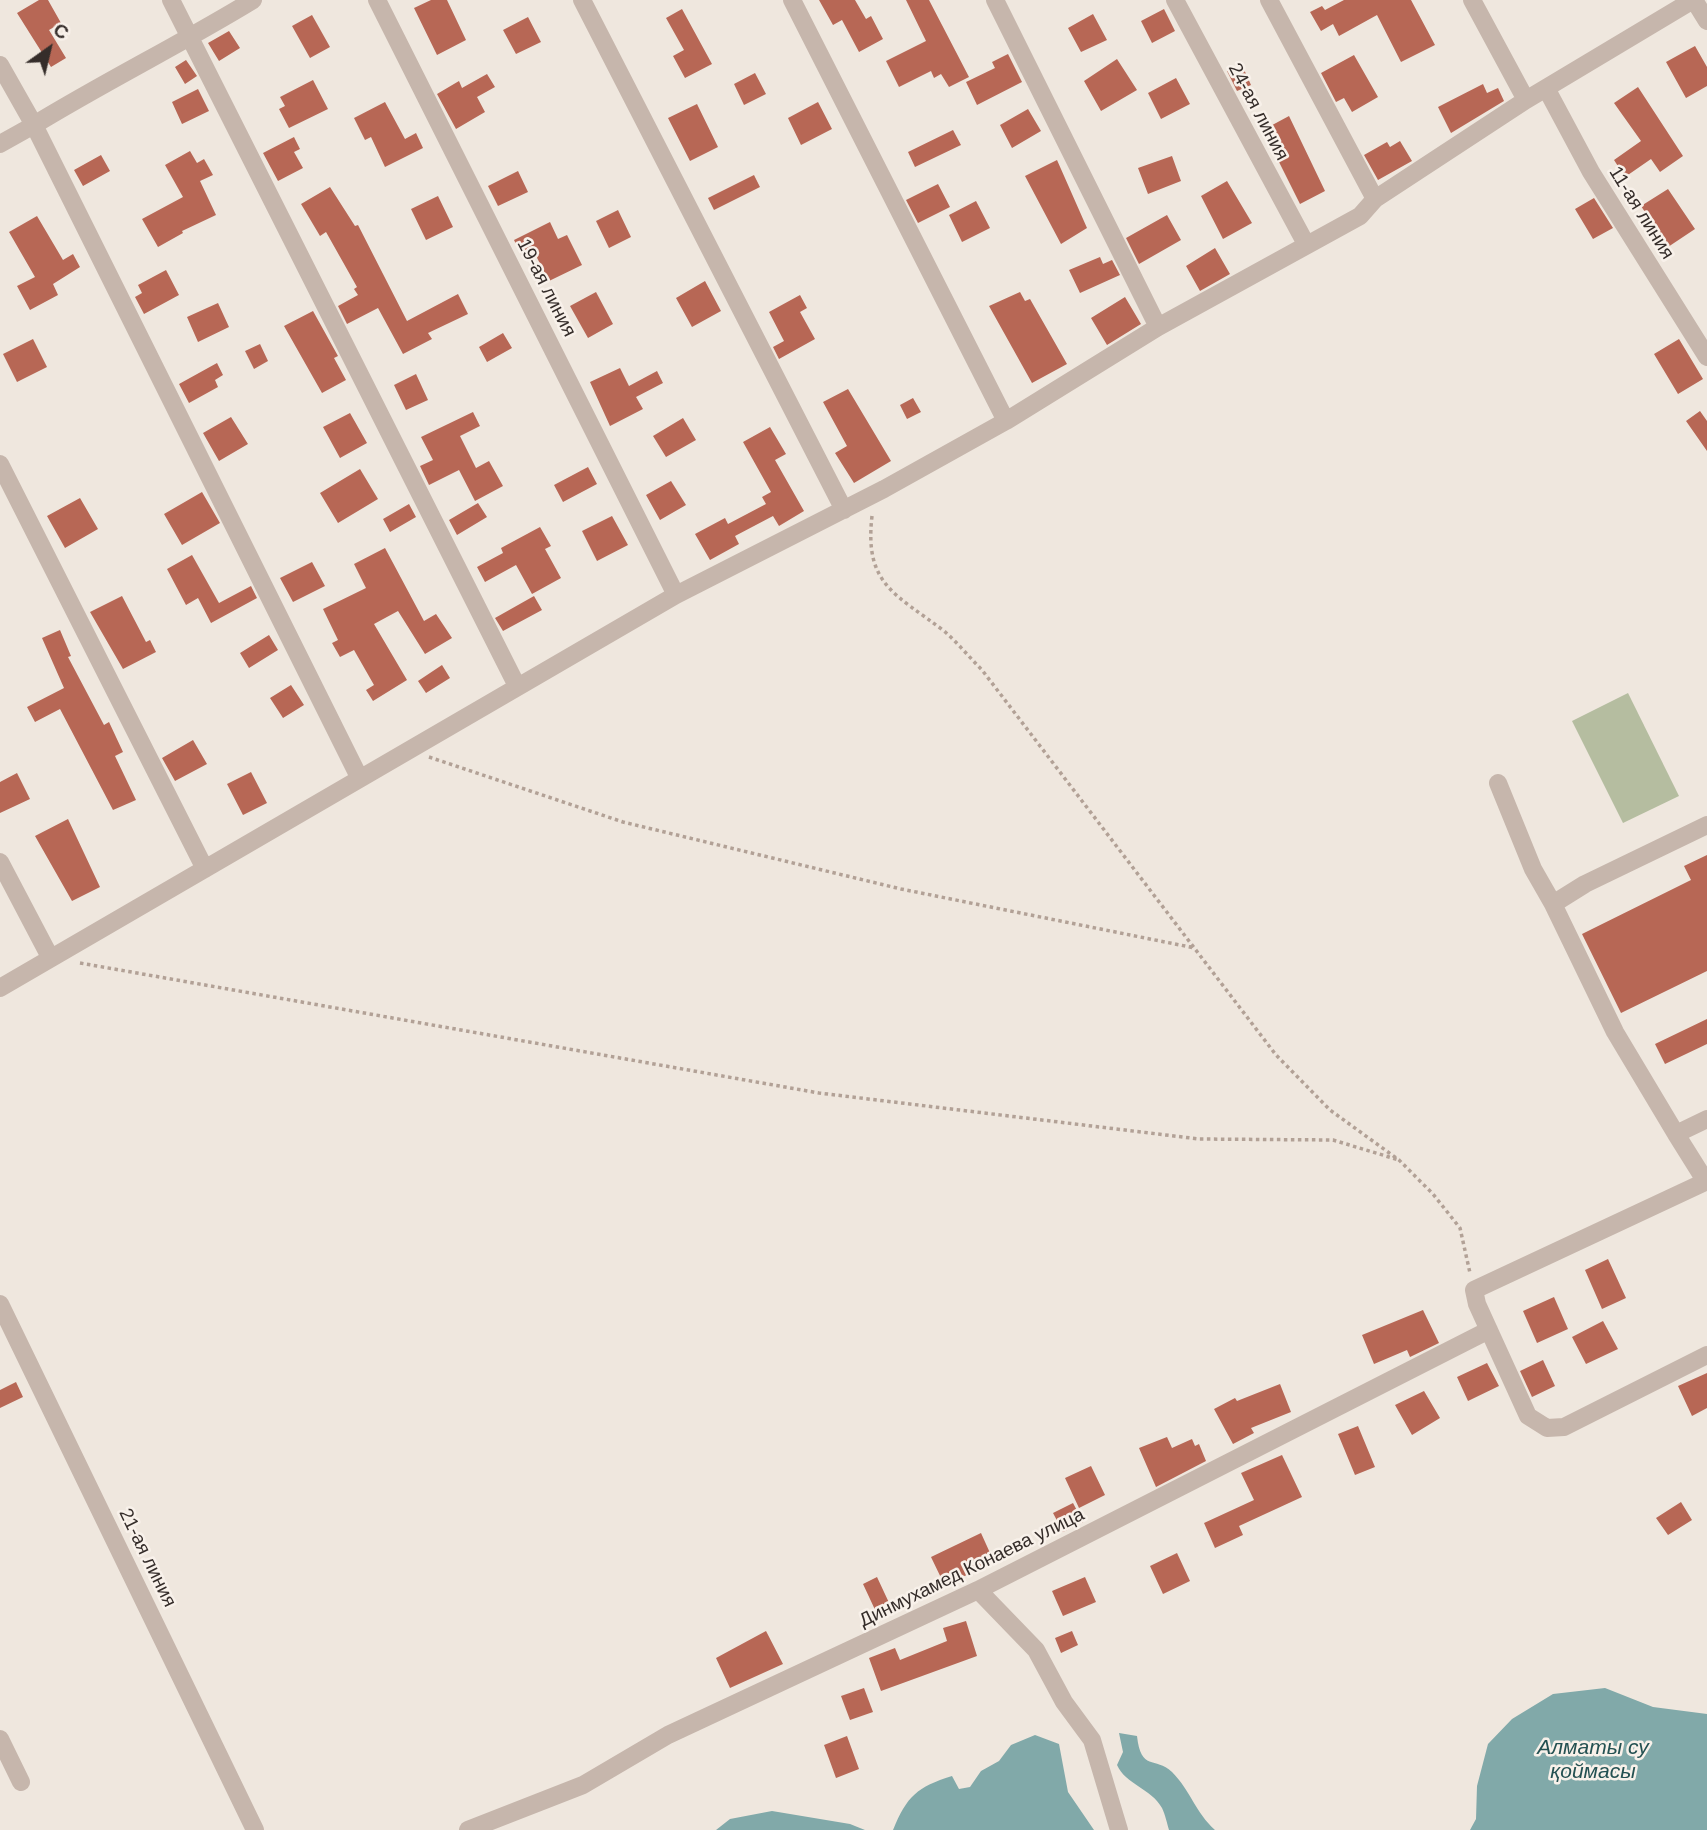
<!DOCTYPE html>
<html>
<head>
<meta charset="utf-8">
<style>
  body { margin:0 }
  #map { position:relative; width:1707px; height:1830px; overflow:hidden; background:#efe7de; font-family:Helvetica,sans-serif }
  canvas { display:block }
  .north { position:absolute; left:14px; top:14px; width:70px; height:70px; -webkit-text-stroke:5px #f8f1ea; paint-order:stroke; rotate:34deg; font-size:19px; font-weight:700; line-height:28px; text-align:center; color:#352d2a }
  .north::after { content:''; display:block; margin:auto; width:24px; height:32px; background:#352d2a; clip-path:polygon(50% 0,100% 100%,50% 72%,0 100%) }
</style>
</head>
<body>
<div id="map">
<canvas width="1707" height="1830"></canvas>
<div class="north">С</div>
</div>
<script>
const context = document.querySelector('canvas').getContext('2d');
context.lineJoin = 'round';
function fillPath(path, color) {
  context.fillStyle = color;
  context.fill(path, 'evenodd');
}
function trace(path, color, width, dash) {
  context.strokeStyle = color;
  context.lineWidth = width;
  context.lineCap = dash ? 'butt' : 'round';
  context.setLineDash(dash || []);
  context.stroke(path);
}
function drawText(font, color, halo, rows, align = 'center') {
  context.font = font + ' Helvetica,sans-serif';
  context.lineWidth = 5;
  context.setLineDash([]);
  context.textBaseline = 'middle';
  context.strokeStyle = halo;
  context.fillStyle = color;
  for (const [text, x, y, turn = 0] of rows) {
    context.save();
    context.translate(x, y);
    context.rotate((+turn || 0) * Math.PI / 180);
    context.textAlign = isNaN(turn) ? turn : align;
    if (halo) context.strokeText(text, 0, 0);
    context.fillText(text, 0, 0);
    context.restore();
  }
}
fillPath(new Path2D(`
  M1628 693 1679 796 1623 823 1572 721Z`), '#b5bda0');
fillPath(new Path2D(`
  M1605 1688 1653 1707 1707 1714V1830H1470L1476 1819 1477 1786 1488 1744 1512 1719 1553 1694Z
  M1119 1733 1137 1736C1141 1772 1155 1756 1172 1772 1190 1790 1196 1813 1215 1830H1169C1167 1823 1165 1814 1162 1808 1151 1788 1126 1785 1117 1765L1123 1752Z
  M1035 1735 1059 1744 1068 1792 1094 1830H893C907 1796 917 1787 952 1776L959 1789 970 1787 981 1771 999 1761 1011 1745Z
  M772 1811 850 1824 865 1830H716L730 1819Z`), '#81a9a9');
fillPath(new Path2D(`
  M39 0H48L61 23 49 30 66 58 51 67 17 13Z
  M431 0H447L466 40 437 55 414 8Z
  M819 0H855L866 19 871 16 883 39 859 52 842 20 833 25Z
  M906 0H929L969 77 949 87 941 74 934 78 931 71 899 87 886 61 926 41Z
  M1344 0H1411L1435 45 1401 62 1377 15 1339 36 1333 24 1321 31 1310 12 1322 6 1325 10Z
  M682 9 712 64 685 78 673 56 684 50 666 18Z
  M1164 9 1175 31 1152 43 1141 21Z
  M1093 14 1107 40 1081 52 1068 28Z
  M312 15 330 47 310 58 292 26Z
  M528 17 541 42 516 54 503 30Z
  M229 31 240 48 219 61 208 43Z
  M1695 46 1707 67V86L1686 98 1666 62Z
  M1008 54 1022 82 977 105 966 82 995 68 992 62Z
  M1354 55 1378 97 1352 112 1344 98 1336 102 1321 73Z
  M1117 59 1137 90 1101 111 1084 81Z
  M186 60 197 76 185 84 175 67Z
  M1242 65 1251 85 1237 91 1227 71Z
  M755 73 766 94 744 105 734 84Z
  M487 74 495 87 477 97 485 112 456 129 437 94 459 81 462 88Z
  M1176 78 1190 104 1161 119 1148 93Z
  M313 80 328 109 289 128 279 109 285 106 280 97Z
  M1483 84 1487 93 1498 88 1504 101 1451 133 1438 107Z
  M1638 87 1683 156 1660 172 1651 159 1625 177 1614 160 1641 141 1614 103Z
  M198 89 209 111 182 124 172 102Z
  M385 102 405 139 416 133 423 148 385 167 371 137 365 140 354 118Z
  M818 102 832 129 801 145 788 118Z
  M697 104 718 147 690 161 668 118Z
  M1028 109 1041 131 1012 148 1000 125Z
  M1289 116 1325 191 1300 204 1263 130Z
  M953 130 961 145 915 167 908 152Z
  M294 137 300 149 294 152 303 168 278 181 263 153Z
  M1400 141 1412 161 1378 180 1364 155 1387 142 1390 147Z
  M190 151 197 163 204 159 213 175 200 181 216 215 182 231 183 233 158 247 142 219 183 197 165 165Z
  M101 155 110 171 83 186 74 170Z
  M1172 156 1181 181 1148 194 1138 168Z
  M1057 160 1087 228 1061 244 1025 176Z
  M518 171 528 192 498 206 488 186Z
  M754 175 760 187 714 210 708 198Z
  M1227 181 1252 223 1223 239 1201 196Z
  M938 184 950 207 918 223 906 200Z
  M330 187 355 226 358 225 407 321 458 294 468 314 428 333 432 339 403 354 378 308 347 324 338 306 358 295 354 289 357 287 326 232 320 236 301 204Z
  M1668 189 1695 229 1668 247 1641 206Z
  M438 196 453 227 426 240 411 209Z
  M1594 198 1613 228 1593 239 1575 209Z
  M976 201 990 228 962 242 949 215Z
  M618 210 631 237 609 248 596 221Z
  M1167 215 1181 240 1139 264 1126 238Z
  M37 216 63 260 73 254 80 267 53 284 58 295 30 310 17 286 35 277 9 232Z
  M550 222 558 239 567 235 582 265 549 281 533 250 522 256 514 240Z
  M1215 248 1230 274 1200 291 1186 266Z
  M1100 257 1103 264 1112 260 1120 275 1080 293 1069 270Z
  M166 270 179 295 144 314 135 297 142 293 138 285Z
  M705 281 721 311 692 327 676 298Z
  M596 292 613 324 588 338 570 306Z
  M1020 292 1025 301 1030 299 1067 364 1032 383 989 306Z
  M800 295 807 308 800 312 815 339 779 359 773 347 784 341 769 312Z
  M1125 297 1141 324 1107 345 1091 318Z
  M218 303 229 327 198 342 187 317Z
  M313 311 338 356 334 358 346 380 322 393 284 326Z
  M503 333 512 348 487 362 479 347Z
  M33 339 47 367 17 382 3 354Z
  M1679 339 1703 379 1678 394 1654 354Z
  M260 344 268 361 254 369 245 351Z
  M217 363 223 375 215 380 218 387 189 403 179 384Z
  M620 368 629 386 657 371 663 383 636 397 643 409 610 426 590 382Z
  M416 374 428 400 406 410 394 385Z
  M848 389 891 461 854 483 835 453 847 446 823 402Z
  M913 398 921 412 907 419 900 405Z
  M1700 411 1707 421V451L1686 421Z
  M473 412 480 426 460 436 476 468 489 461 503 486 475 501 459 470 429 485 420 466 433 460 421 437Z
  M350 413 367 443 340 458 323 427Z
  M231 417 248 444 219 461 203 433Z
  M683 418 696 440 666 457 653 436Z
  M770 427 786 454 775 460 804 511 779 526 773 516 735 536 739 544 710 560 695 534 725 518 728 524 766 504 762 497 771 492 743 442Z
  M588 467 597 484 563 502 554 485Z
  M360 469 378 499 338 523 320 493Z
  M671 481 686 505 660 520 646 495Z
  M202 492 220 523 182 545 164 514Z
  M80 498 98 529 65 548 47 516Z
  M478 503 487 517 457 535 449 520Z
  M409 504 416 517 390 532 383 519Z
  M612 516 628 545 597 561 582 531Z
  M540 527 551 546 545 549 561 578 532 594 516 565 485 582 477 567 503 553 501 548Z
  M385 548 424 621 436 614 452 638 425 654 398 611 374 624 407 680 373 701 366 690 374 685 354 650 340 657 332 643 338 640 323 609 366 588 354 564Z
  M192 555 219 603 251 586 257 598 211 623 198 598 186 605 167 569Z
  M312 562 325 586 293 602 280 578Z
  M122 596 146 642 150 640 156 652 123 669 90 612Z
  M534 596 542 610 503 631 495 618Z
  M60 630 71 656 68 657 104 725 109 722 123 752 115 756 136 800 113 810 60 709 35 722 27 707 64 688 42 638Z
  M269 635 278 650 249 668 240 653Z
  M442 665 450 678 426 693 418 681Z
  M291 685 304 705 283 718 270 698Z
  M193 740 207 764 175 781 162 758Z
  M251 772 267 803 243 815 227 784Z
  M17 773 30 799 0 813V782Z
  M68 819 100 887 72 901 35 836Z
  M1707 855V971L1621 1013 1582 934 1691 880 1684 866Z
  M1707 1019V1044L1665 1064 1655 1044Z
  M1608 1259 1626 1298 1602 1309 1585 1270Z
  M1554 1297 1568 1329 1537 1343 1523 1311Z
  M1423 1310 1439 1343 1410 1357 1407 1350 1374 1364 1362 1335Z
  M1603 1321 1618 1349 1586 1364 1572 1337Z
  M1543 1360 1555 1386 1532 1397 1520 1371Z
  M1487 1363 1499 1386 1468 1401 1457 1377Z
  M1707 1373V1408L1692 1416 1678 1386Z
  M16 1382 23 1397 0 1408V1390Z
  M1280 1384 1291 1412 1251 1428 1254 1433 1233 1444 1214 1409 1235 1398 1237 1401Z
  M1424 1391 1440 1418 1412 1435 1395 1405Z
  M1358 1426 1375 1467 1355 1475 1338 1434Z
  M1167 1437 1172 1448 1192 1439 1195 1446 1199 1444 1206 1461 1156 1487 1139 1448Z
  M1282 1455 1302 1497 1239 1526 1243 1535 1215 1548 1204 1523 1254 1500 1241 1473Z
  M1091 1466 1105 1495 1079 1508 1065 1478Z
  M1681 1502 1692 1520 1668 1535 1656 1518Z
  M1073 1503 1083 1522 1063 1532 1053 1513Z
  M981 1533 995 1564 944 1584 931 1557Z
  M1177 1553 1190 1581 1163 1594 1150 1566Z
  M877 1577 891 1607 877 1614 863 1584Z
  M1085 1577 1096 1602 1063 1616 1052 1591Z
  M966 1621 977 1656 881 1691 869 1658 895 1648 900 1660 947 1641 943 1628Z
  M766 1631 783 1664 730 1688 716 1658Z
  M1072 1631 1078 1645 1061 1653 1055 1638Z
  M864 1688 873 1712 850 1720 841 1696Z
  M847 1736 859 1769 836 1778 824 1745Z`), '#b76755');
trace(new Path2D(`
  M872 516C864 585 896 594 944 631 957 642 969 657 982 670L1276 1055 1330 1110 1399 1160 1433 1194 1460 1228 1470 1273
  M429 757 623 822 901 889 1195 948
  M80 963 819 1093 1199 1139 1333 1140 1399 1160`), '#b2a196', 3.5, [3.5, 3.5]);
trace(new Path2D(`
  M171 0 517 686
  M253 0C181 44 106 81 34 125L359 777
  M377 0 676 595
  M582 0 844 510
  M792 0 1006 421
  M995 0 1158 327
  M1175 0 1306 244
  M1472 0 1526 100
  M1694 0 1707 21
  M0 65 34 125 0 144
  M1546 88 1591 172 1707 357
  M1375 199 1526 100 1693 0
  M0 464 205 869
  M1498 783 1533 869 1553 904
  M1707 825 1585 884 1553 904 1615 1032 1676 1134 1707 1119
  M0 862 50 957
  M0 988 676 595 884 489 1006 421 1158 327 1360 216 1375 199 1269 0
  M1676 1134 1706 1182
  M1707 1181 1474 1290 1477 1304 1528 1416 1547 1428 1564 1427 1707 1355
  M0 1304 255 1830
  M978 1590 1036 1650 1064 1702 1092 1740 1119 1830
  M0 1739 21 1782
  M468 1830 583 1785 668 1735 978 1590 1489 1330`), '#c6b6ac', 18);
drawText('19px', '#352d2a', '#f8f1ea', [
  ["24-ая линия",1258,112,62],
  ["11-ая линия",1641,213,58],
  ["19-ая линия",546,288,63],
  ["21-ая линия",147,1558,64],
  ["Динмухамед Конаева улица",972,1568,-26]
]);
drawText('italic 21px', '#245152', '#f8f1ea', [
  ["Алматы су",1593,1748],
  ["қоймасы",1593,1772]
]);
</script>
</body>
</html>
